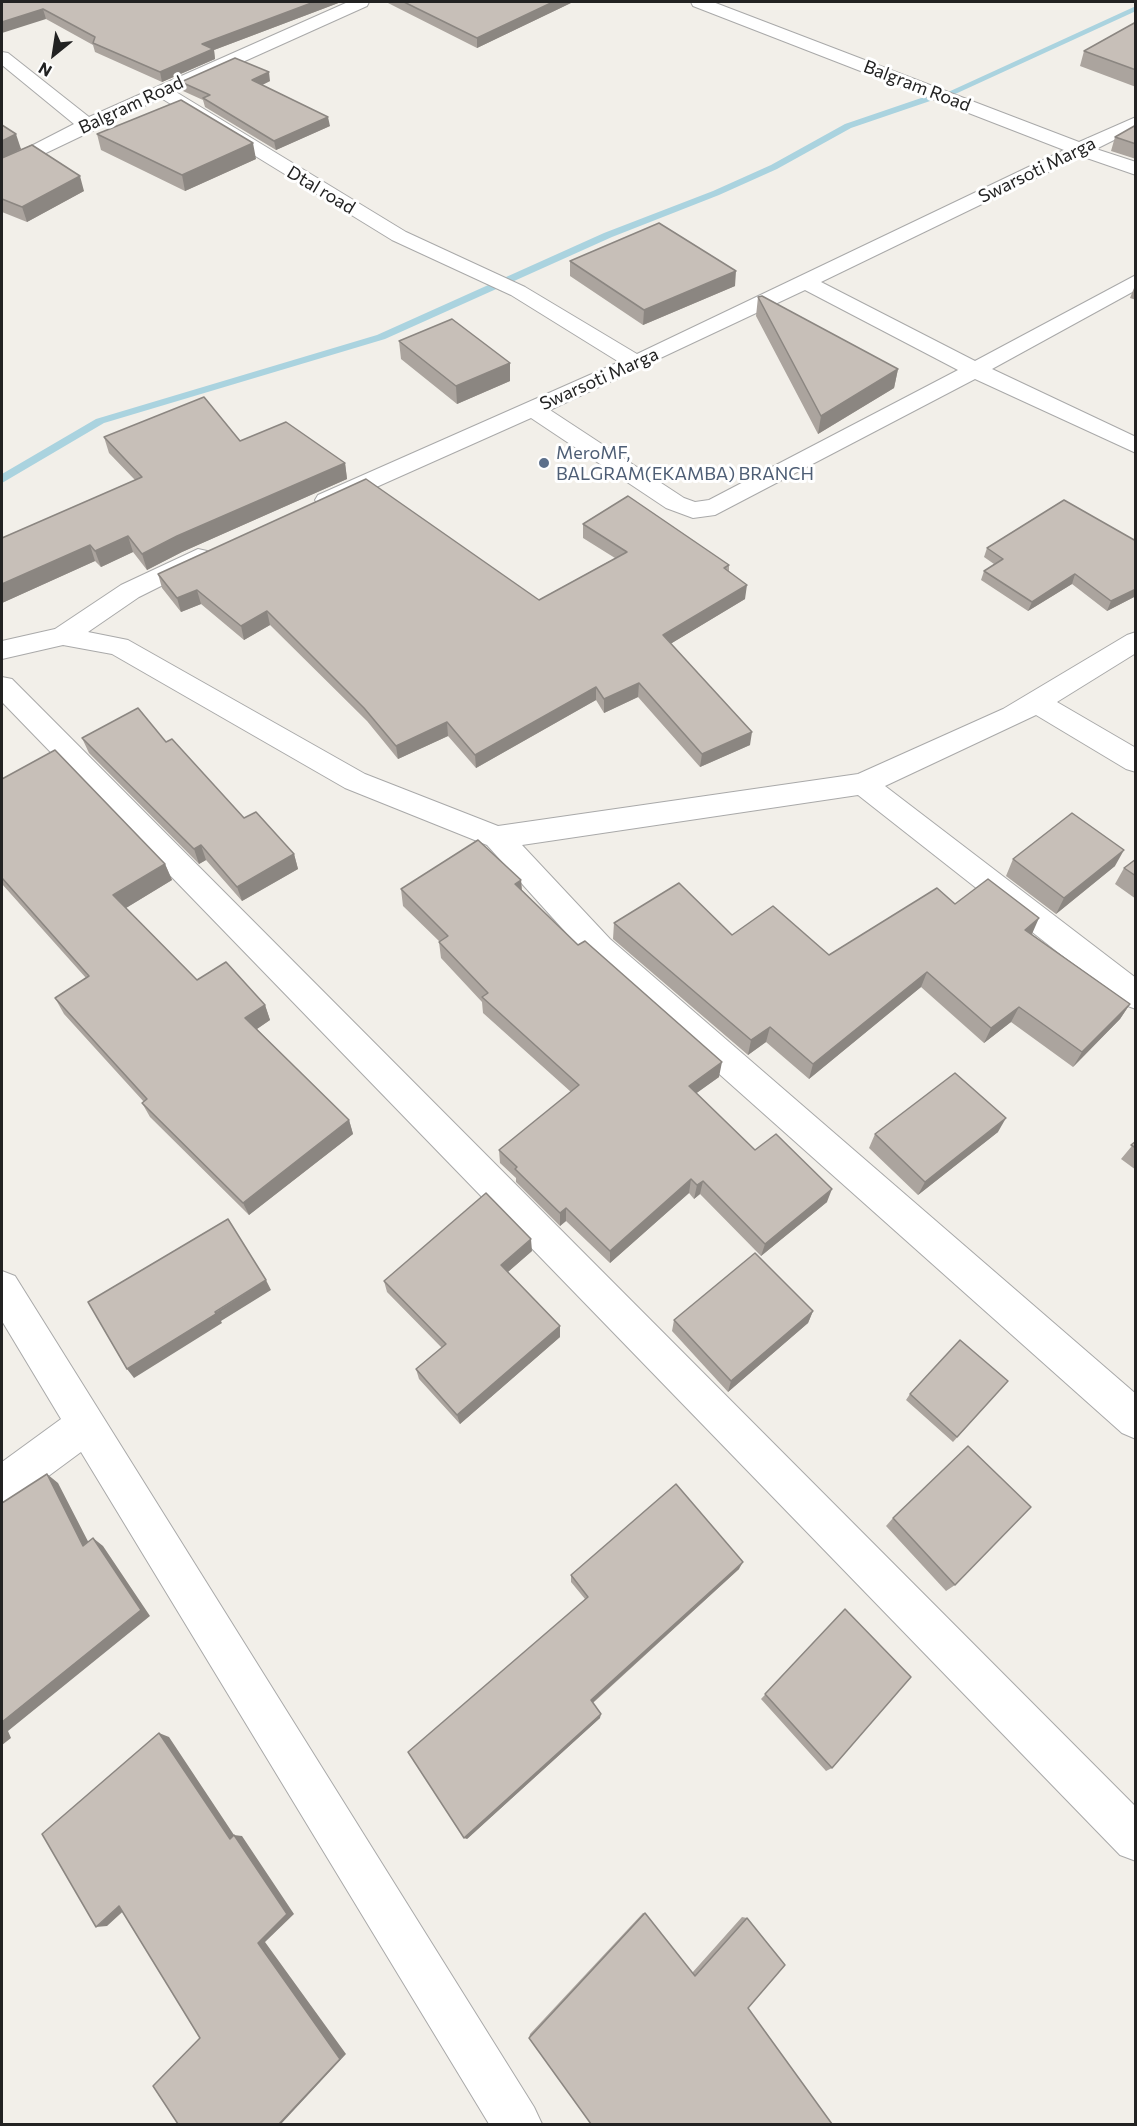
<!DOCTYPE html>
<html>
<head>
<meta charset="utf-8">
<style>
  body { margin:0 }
  #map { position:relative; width:1137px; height:2126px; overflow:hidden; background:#f2efe9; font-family:Commissioner,sans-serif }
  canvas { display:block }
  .frame { position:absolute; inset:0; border:3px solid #222; pointer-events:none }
  .north { position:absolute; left:24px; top:24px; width:60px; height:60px; -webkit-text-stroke:4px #fff; paint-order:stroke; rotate:210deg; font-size:16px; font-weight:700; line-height:24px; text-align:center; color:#222 }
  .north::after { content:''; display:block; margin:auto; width:21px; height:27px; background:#222; clip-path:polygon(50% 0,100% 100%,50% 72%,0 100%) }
</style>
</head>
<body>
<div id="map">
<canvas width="1137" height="2126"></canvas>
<div class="frame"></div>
<div class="north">N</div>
</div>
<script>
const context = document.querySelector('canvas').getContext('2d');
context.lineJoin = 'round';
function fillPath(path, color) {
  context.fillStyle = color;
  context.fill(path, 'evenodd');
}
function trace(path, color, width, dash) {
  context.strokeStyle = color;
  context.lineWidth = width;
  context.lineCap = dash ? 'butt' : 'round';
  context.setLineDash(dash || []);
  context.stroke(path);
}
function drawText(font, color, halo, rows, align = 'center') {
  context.font = font + ' Commissioner,sans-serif';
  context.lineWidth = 6;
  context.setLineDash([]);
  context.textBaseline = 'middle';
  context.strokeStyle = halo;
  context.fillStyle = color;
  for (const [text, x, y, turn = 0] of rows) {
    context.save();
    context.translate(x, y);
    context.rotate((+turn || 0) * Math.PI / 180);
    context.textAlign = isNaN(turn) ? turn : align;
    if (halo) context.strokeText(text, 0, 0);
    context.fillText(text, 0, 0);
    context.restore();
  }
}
fillPath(new Path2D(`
  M1136 6V11L953 95 946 93Z
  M930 95 935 98 933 100 851 128 777 169 719 195 612 237 385 339 104 423 2 483V474L96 419 377 335 604 233 713 191 771 165 845 124Z`), '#aad3df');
const street = new Path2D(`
  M348 2H369L367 6 176 92 406 232 525 287 637 354 1064 150 693 6 691 2H713L1079 142 1136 117V129L1096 149 1136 162V175L1081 156 821 282 975 361 1136 275V290L992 369 1136 437V453L975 379 715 515 693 518 666 508 531 418 336 505 327 508 318 505 315 500 318 495 619 362 511 295 392 240 161 98 2 174V161L74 124 2 65V52L8 53 89 117ZM805 290 958 370 709 500 695 502 684 498 550 410Z
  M198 549 207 551 211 557 207 563 139 597 88 632 128 640 365 774 498 826 858 774 1003 709 1127 635 1136 632V653L1057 702 1136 748V772L1126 769 1036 715 885 786 1136 978V1009L1125 1005 858 795 522 845 610 939 1136 1394V1439L1122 1433 588 957 487 845 345 788 112 654 63 645 2 659V641L55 629 121 585Z
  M2 677 12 679 1136 1807V1861L1120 1855 2 702Z
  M2 1271 15 1276 534 2107 542 2124H489L81 1452 16 1500 2 1506V1462L61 1419 2 1321Z`);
trace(street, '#a9a9a9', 2);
fillPath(street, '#fff');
fillPath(new Path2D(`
  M2 2H341L214 50 215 59 162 82 95 52 93 45 46 19Z
  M386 2H573L477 48Z
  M1136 22V87L1080 66 1084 51Z
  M270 81 262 85 330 126 276 150 205 107 203 100 183 91 181 82Z
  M2 125 21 149 12 153 84 191 27 222 2 212Z
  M1136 125V159L1111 151 1115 137Z
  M97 134 256 159 185 191 101 150Z
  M570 261 735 286 643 325 570 276Z
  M1136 283V300L1130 298Z
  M758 297 898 369 894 388 818 434 756 316Z
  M399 341 510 363V381L457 404 401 359Z
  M104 437 240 441 345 463 347 479 182 552 147 570 133 552 101 567 95 561 2 603 135 480 109 453Z
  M1064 500 1136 596 1107 611 1072 584 1028 611 981 580 984 571 994 564 984 557 987 548Z
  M583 524 729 565V571L745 599 670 644 750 745 700 767 638 697 604 713 596 700 476 768 448 736 398 759 367 721 270 625 244 640 201 604 181 612 162 588 158 574 539 600 615 558 583 538Z
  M82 738 166 742 244 818 294 854 298 869 242 901 206 860 199 864 89 753Z
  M2 779 165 864 172 880 126 908 197 980 265 1005 270 1020 257 1029 349 1120 353 1134 249 1215 150 1117 142 1103 144 1102 64 1014 55 998 86 978 2 884Z
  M1013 859 1115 866 1056 914 1006 876Z
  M1136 859V899L1115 884 1124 868Z
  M521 880 522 890 578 945 719 1077 696 1093 755 1150 827 1202 761 1256 700 1194 694 1199 689 1193 610 1263 566 1221 560 1226 516 1182V1178L500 1163 499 1150 571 1092 483 1013 482 1002 441 958 439 942H440L403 906 401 889Z
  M955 904 1032 934 1130 1004 1120 1019 1073 1067 1011 1022 984 1043 921 987 809 1079 766 1042 748 1055 613 939 614 923 732 935 829 955Z
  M998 1132 918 1195 869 1148 875 1134Z
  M1136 1141V1170L1121 1159Z
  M532 1251 508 1272 560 1326V1337L460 1424 419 1379 416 1369 442 1348 387 1292 384 1281Z
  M813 1311 808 1323 728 1392 672 1331 674 1320Z
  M1008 1381 953 1442 906 1400 910 1394Z
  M893 1518 955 1585 946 1591 886 1526Z
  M739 1569 593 1703 600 1718 467 1839 585 1599 571 1582V1575Z
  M845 1609 832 1768 826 1771 761 1699Z
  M643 1913H645L692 1973 742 1917 747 1918 785 1965 529 2038 530 2034Z`), '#aba49e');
fillPath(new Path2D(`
  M314 2H341L214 50 215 59 162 82 160 72 202 44Z
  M553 2H573L477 48V38Z
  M43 9 46 19 2 33V22Z
  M269 72 270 81 254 89 252 80Z
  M328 117 330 126 276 150 274 141Z
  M16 134 21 149 2 159V141Z
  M253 143 256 159 185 191 182 175Z
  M80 176 84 191 27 222 22 207Z
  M736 271 735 286 643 325 644 310Z
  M510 363V381L457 404 456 386Z
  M898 369 894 388 818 434 821 416Z
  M345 463 347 479 182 552 147 570 142 554 177 536Z
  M128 536 133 552 101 567 95 551Z
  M90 545 95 561 2 603V584Z
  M1075 574 1072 584 1028 611 1032 602Z
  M747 585 745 599 662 649 663 635Z
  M1136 589V596L1107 611 1111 601Z
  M197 590 201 604 181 612 177 598Z
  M267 611 270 625 244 640 241 626Z
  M639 683 638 697 604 713V699Z
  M596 687V700L476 768 475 755Z
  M447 722 448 736 398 759 396 746Z
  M752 732 750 745 700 767 702 754Z
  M201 845 206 860 199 864 194 849Z
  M1124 850 1115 866 1056 914 1064 898Z
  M294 854 298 869 242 901 237 887Z
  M165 864 172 880 121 911 113 895Z
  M521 880 522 896 515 884Z
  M1039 918 1032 934 1017 946 1025 930Z
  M927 972 921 987 809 1079 813 1064Z
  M1130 1004 1120 1019 1073 1067 1082 1052Z
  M265 1005 270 1020 251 1033 245 1018Z
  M1019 1007 1011 1022 984 1043 991 1028Z
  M770 1027 766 1042 748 1055 751 1040Z
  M722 1062 719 1077 687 1100 689 1086Z
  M1006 1118 998 1132 918 1195 925 1182Z
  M349 1120 353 1134 249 1215 243 1203Z
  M691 1179 689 1193 610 1263V1251Z
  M703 1181 700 1194 694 1199 697 1185Z
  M832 1189 827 1202 761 1256 765 1244Z
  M566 1208V1221L560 1226V1213Z
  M531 1239 532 1251 502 1277 501 1265Z
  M266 1280 271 1290 221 1321 222 1323 134 1378 127 1369Z
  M813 1311 808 1323 728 1392 731 1381Z
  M560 1326V1337L460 1424 457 1415Z
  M47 1474 58 1483 94 1553 83 1546Z
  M93 1538 103 1546 150 1616 8 1731 11 1738 2 1745V1722Z
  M743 1562 739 1569 590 1705 591 1700Z
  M601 1714 600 1718 467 1839 464 1838Z
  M159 1733 169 1737 234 1835 242 1836 294 1914 265 1942 346 2054 281 2124H279L258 1943 230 1839Z
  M130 1905 107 1926 96 1927 119 1906Z`), '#8b8681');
const building = new Path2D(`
  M2 2H314L202 44 213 49 160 72 93 43 95 37 43 9 2 22Z
  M404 2H553L477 38Z
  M1136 22V70L1084 51Z
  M235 58 269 72 252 80 328 117 274 141 203 98 210 95 181 82Z
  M181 100 253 143 182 175 97 134Z
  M2 125 16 134 2 141Z
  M1136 125V144L1115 137Z
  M32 145 80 176 22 207 2 199V158Z
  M659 223 736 271 644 310 570 261Z
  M762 296 898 369 821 416 758 297Z
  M452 319 510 363 456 386 399 341Z
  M204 397 240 441 286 422 345 463 177 536 142 554 128 536 95 551 90 545 2 584V538L142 477 104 437Z
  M366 479 539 600 627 552 583 524 628 496 729 565 724 568 747 585 663 635 752 732 702 754 639 683 604 699 596 687 475 755 447 722 396 746 364 708 267 611 241 626 197 590 177 598 158 574Z
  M1064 500 1136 541V589L1111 601 1075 574 1032 602 984 571 1003 559 987 548Z
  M138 708 166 742 172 739 244 818 256 812 294 854 237 887 201 845 194 849 82 738Z
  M55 750 165 864 113 895 197 980 226 962 265 1005 245 1018 349 1120 243 1203 142 1103 147 1099 55 998 89 976 2 878V779Z
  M1072 813 1124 850 1064 898 1013 859Z
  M478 840 521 880 515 884 578 945 585 941 722 1062 689 1086 755 1150 776 1134 832 1189 765 1244 703 1181 697 1185 691 1179 610 1251 566 1208 560 1213 515 1169 517 1167 499 1150 579 1085 482 997 488 993 439 942 448 936 401 889Z
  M1136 859V876L1124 868Z
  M988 879 1039 918 1025 930 1130 1004 1082 1052 1019 1007 991 1028 927 972 813 1064 770 1027 751 1040 614 923 679 883 732 935 773 906 829 955 937 888 955 904Z
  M955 1073 1006 1118 925 1182 875 1134Z
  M1136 1141V1148L1131 1145Z
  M486 1193 531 1239 501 1265 560 1326 457 1415 416 1369 446 1344 384 1281Z
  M228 1219 266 1280 215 1312 216 1314 127 1369 88 1302Z
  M755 1253 813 1311 731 1381 674 1320Z
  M960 1340 1008 1381 957 1437 910 1394Z
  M968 1446 1031 1507 955 1585 893 1518Z
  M47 1474 83 1546 93 1538 141 1610 2 1722V1503Z
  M676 1484 743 1562 591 1700 601 1714 464 1838 408 1752 588 1597 571 1575Z
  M845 1609 911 1677 832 1768 765 1694Z
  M159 1733 230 1839 234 1835 287 1914 258 1943 340 2059 279 2124H178L153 2086 200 2038 119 1906 96 1927 42 1834Z
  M645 1913 695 1976 747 1918 785 1965 748 2008 832 2124H591L529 2038Z`);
fillPath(building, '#c7bfb8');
trace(building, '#8b8681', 1.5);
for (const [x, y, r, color] of [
  [544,463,6,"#5c6f8a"]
]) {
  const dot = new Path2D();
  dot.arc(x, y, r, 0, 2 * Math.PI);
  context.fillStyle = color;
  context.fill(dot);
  trace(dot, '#fff', 2);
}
drawText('18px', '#222', '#fff', [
  ["Balgram Road",917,86,21],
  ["Balgram Road",131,105,-25],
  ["Swarsoti Marga",1037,170,-26],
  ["Dtal road",321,190,31],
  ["Swarsoti Marga",599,379,-24]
]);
drawText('18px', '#4e5e75', '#fff', [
  ["MeroMF,",556,453],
  ["BALGRAM(EKAMBA) BRANCH",556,474]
], 'left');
</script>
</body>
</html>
